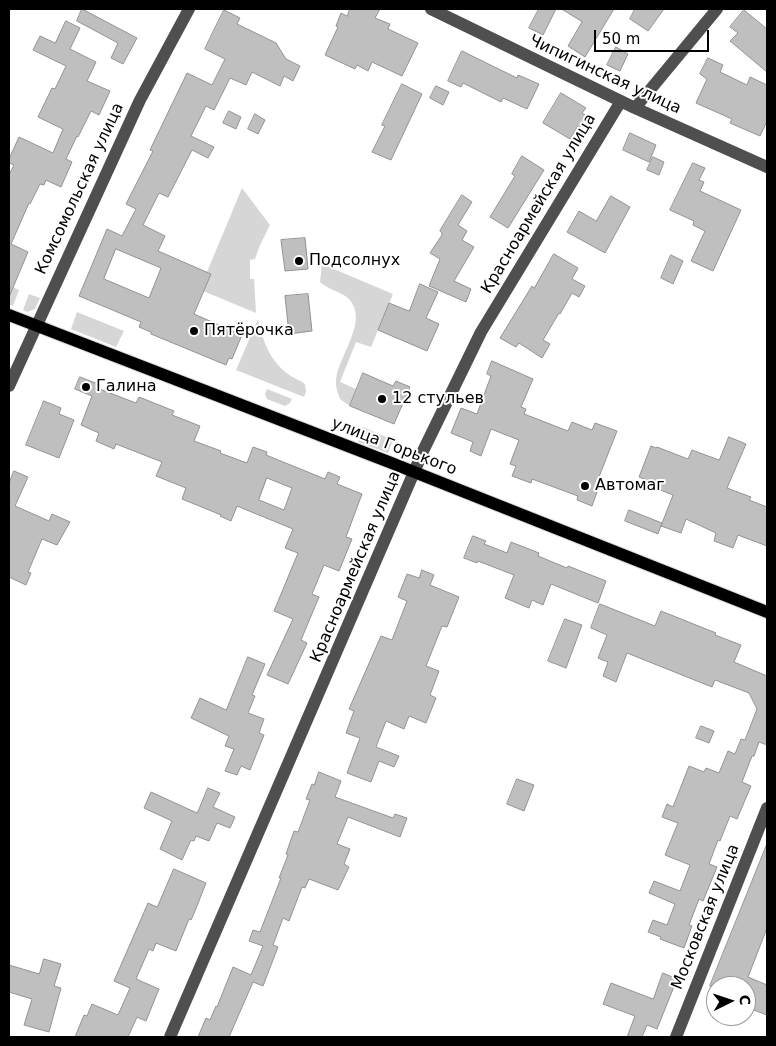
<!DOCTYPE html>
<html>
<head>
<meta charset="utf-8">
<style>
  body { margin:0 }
  #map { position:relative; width:776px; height:1046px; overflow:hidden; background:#fff; font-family:"DejaVu Sans",sans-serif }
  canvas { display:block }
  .frame { position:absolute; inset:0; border:10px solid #000; pointer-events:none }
  .north { position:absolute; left:706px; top:976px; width:50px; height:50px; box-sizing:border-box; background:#fff; border:1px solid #999; border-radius:50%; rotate:86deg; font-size:14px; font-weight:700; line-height:20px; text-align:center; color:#000 }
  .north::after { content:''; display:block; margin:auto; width:18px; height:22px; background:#000; clip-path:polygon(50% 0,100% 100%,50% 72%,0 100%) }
  .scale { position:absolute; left:594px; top:30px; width:115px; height:22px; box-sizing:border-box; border:2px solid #000; border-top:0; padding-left:6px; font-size:15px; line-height:18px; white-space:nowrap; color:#000; -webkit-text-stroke:4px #fff; paint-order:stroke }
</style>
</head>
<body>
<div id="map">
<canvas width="776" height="1046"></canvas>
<div class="frame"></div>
<div class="north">С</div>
<div class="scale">50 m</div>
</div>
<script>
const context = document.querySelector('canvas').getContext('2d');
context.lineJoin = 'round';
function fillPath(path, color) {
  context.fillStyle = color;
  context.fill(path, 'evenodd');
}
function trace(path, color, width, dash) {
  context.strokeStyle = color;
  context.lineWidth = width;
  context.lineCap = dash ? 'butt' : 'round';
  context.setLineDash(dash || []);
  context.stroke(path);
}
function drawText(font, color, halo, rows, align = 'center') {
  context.font = font + ' "DejaVu Sans",sans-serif';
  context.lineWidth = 4;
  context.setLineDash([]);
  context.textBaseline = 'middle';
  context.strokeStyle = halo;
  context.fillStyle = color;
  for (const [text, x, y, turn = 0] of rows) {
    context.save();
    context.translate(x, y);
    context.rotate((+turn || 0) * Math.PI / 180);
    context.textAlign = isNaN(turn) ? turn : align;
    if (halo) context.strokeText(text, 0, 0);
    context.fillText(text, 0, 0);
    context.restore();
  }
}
fillPath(new Path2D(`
  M242 188 270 225 260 245 255 259 250 260V279H254L256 313 203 291 211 274 207 272Z
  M322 264 393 294 371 347 356 342 340 382 356 389 350 406 340 399C338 393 335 386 336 380 338 357 366 325 352 303 346 292 329 291 320 282Z
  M9 285 19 290 13 306 9 304Z
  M29 294 40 298 35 309 27 312 23 310Z
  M77 312 124 331 116 347 71 329Z
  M258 319C262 339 270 361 288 374 293 378 300 380 305 384L306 392 304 397 236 370Z
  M267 389 292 399 290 403 285 406 267 399 265 394Z
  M363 427 393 440 388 453 358 442Z`), '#d6d6d6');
const building = new Path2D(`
  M82 9 137 38 123 64 111 58 118 43 77 21Z
  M350 9H380L375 18 390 24 388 29 418 43 402 76 372 62 368 71 357 65 355 69 325 55 338 27 336 26 341 13 347 16Z
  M539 9H556L543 35 529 28Z
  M562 9H614L585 57 568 46 582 22Z
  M635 9H664L648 31 630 19Z
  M224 10 240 18 237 24 276 43 286 59 300 66 293 81 284 76 280 86 252 72 246 85 230 78 214 110 206 106 191 136 214 147 208 158 192 150 168 197 159 193 143 225 165 236 158 251 211 274 194 314 242 335 232 359 229 358 226 365 151 334V332L139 327 141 322 79 296 107 229 122 236 136 209 126 204 153 151 150 150 187 73 212 85 225 59 205 49ZM116 249 161 268 149 298 104 279Z
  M744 10 767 29V72L730 41 738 33 730 27Z
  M66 21 80 28 70 49 96 62 87 81 110 91 99 115 91 111 78 137 77 136 66 159 72 162 61 187 46 180 44 185 40 184 30 204 29 203 11 244 28 252 9 297V175L14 165 9 163V159L19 137 53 153 63 129 38 117 52 88 55 89 66 66 33 50 40 36 55 43Z
  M616 47 628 54 620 71 607 65Z
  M462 51 517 78 518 75 539 84 527 109 503 98 501 102 463 83 461 87 448 81Z
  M708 58 723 65 720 72 747 85 750 77 767 85V121L760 136 730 123 732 119 696 103 707 79 700 74Z
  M402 84 422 94 391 160 372 152 385 126 382 125Z
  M436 86 449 92 443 105 430 98Z
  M561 93 586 108 582 113 587 116 580 127 578 126 570 139 543 123Z
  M229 111 241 117 236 129 223 123Z
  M255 114 265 120 258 134 248 129Z
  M630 133 656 145 649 162 623 150Z
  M522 156 544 170 508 228 490 217 515 176 512 174Z
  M653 157 664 162 659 175 647 170Z
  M693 163 705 168 699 180 704 182 700 191 741 210 713 271 691 261 705 231 693 225 694 221 670 210Z
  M462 195 472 202 458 225 467 231 462 240 474 247 454 281 471 289 466 302 429 286 440 259 430 253 442 235V233L440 231Z
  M611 196 630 207 605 253 567 232 579 211 596 221Z
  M305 238 308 269 285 271 281 240Z
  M554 254 578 268 572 279 585 286 579 297 572 293 560 314 559 313 543 340 550 344 542 358 519 343 516 347 500 338 532 286 534 288Z
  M671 255 683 261 673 284 661 278Z
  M420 284 438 292 426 318 439 324 427 351 378 330 389 303 409 311Z
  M308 294 312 331 289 334 285 296Z
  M492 361 533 379 521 407 526 409 524 414 568 431 572 422 592 430 595 423 617 431 597 482 600 484 592 506 577 500 578 496 532 479 531 483 512 476 516 466 510 464 519 440 491 429 481 456 470 451 473 442 451 433 461 408 477 414 491 376 487 374Z
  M363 373 393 386 396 381 410 387 394 424 350 406Z
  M80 377 98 384 97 388 136 403 139 397 174 411 172 415 200 426 194 441 221 451 220 453 247 463 253 447 267 452 266 455 325 479 328 472 340 477 337 484 362 494 346 537 352 539 339 571 324 565 312 594 319 597 301 640 307 643 288 684 267 675 293 619 274 611 298 553 285 548 293 529 237 506 231 521 220 516 221 515 209 510 182 499 186 488 156 476 162 462 116 444 114 449 96 441 99 433 81 425 92 396 75 389ZM267 478 292 488 284 510 259 500Z
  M44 401 61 408 59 414 74 420 59 458 26 445Z
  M729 437 746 444 727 488 751 497 749 500 767 507V546L738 535 733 548 714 541 716 533 686 519 681 533 661 526 673 495 653 487 654 483 639 477 651 446 656 448 657 447 688 459 692 450 719 460Z
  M14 471 28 477 15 506 49 521 52 514 70 522 57 545 42 539 28 572 31 573 26 585 9 577V484Z
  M629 510 662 523 658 534 625 521Z
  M473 536 486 541 484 544 507 553 511 542 539 553 538 556 567 568 568 566 606 581 598 603 551 584 543 605 532 600 529 608 505 598 514 575 478 561 477 563 464 558Z
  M422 570 434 575 430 585 459 597 447 627 442 626 426 666 439 671 430 695 436 698 426 723 409 716 404 729 386 721 376 747 399 756 394 767 379 761 371 782 347 773 360 738 346 733 354 711 349 709 381 636 392 640 407 601 398 597 407 574 419 578Z
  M600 604 655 626 661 611 716 633 715 635 741 645 734 662 767 676V745L759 742 754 756H752L742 782 751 786 737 819 730 816 720 841 718 840 709 864 717 867 703 901 699 899 689 925 692 926 684 948 660 939 661 937 648 932 653 920 667 925 675 904 649 893 654 881 680 891 690 865 665 855 678 823 662 817 667 804 673 807 689 766 704 772 706 768 719 773 728 751 735 754 741 739 745 740 757 709 749 693 715 680 712 687 627 653 616 682 603 676 608 662 598 658 607 635 591 628Z
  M565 619 582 625 566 668 548 661Z
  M248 657 265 664 252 695 255 696 248 713 264 719 259 733 264 735 250 770 241 766 237 775 225 771 234 749 225 746 229 736 191 718 200 698 226 710Z
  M701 726 714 731 709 743 696 738Z
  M319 772 341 781 335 797 393 818 395 814 407 818 400 837 348 817 337 844 350 849 344 864 349 867 338 890 309 879 305 888 302 887 289 921 283 918 273 945 278 947 263 986 253 982 229 1037H198L206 1018 210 1020 216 1006 217 1007 233 967 251 975 263 946 249 941 253 930 260 932 281 878H279L288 855 286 854 294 831 298 832 310 800 306 799 312 784 314 785Z
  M517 779 534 785 524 811 507 804Z
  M208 788 220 793 213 807 235 817 230 828 217 823 209 841 196 836 194 841 191 840 182 860 160 849 172 821 144 808 151 792 197 813Z
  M767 844V928L748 977 767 985V1015L746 1007V981L744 986H710Z
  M174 869 206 883 195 911 191 920 189 919 176 951 156 943 153 951 149 949 136 979 159 989 146 1021 137 1017 128 1037H75L84 1015 87 1016 92 1004 118 1015 130 988 114 981 148 903 157 907Z
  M44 959 61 964 54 986 61 988 49 1032 24 1025 32 999 9 992V965L39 974Z
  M663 973 677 979 657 1029 647 1025 642 1037H627L635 1016 603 1004 611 983 653 999Z`);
fillPath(building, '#bfbfbf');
trace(building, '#939393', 1);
const major = new Path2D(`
  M9 315 389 462 767 612`);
trace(major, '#dbdbdb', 14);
trace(new Path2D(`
  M431 9 635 108 767 167
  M635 108 717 9
  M9 386 140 100 189 9
  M170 1037 424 449 481 332 621 101
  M676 1037 767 808`), '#4f4f4f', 12);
trace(major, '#000', 12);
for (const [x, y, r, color] of [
  [299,261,5,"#000"],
  [194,331,5,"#000"],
  [86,387,5,"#000"],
  [382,399,5,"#000"],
  [585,486,5,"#000"]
]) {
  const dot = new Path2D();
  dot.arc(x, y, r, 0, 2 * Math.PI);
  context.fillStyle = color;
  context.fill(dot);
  trace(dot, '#fff', 2);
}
drawText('16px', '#000', '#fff', [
  ["Чипигинская улица",605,75,25],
  ["Комсомольская улица",80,189,-65],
  ["Красноармейская улица",539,204,-59],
  ["улица Горького",394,447,21],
  ["Красноармейская улица",356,567,-67],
  ["Московская улица",706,917,-68]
]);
drawText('16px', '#000', '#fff', [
  ["Подсолнух",309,261],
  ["Пятёрочка",204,331],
  ["Галина",96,387],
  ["12 стульев",392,399],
  ["Автомаг",595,486]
], 'left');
</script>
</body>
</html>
